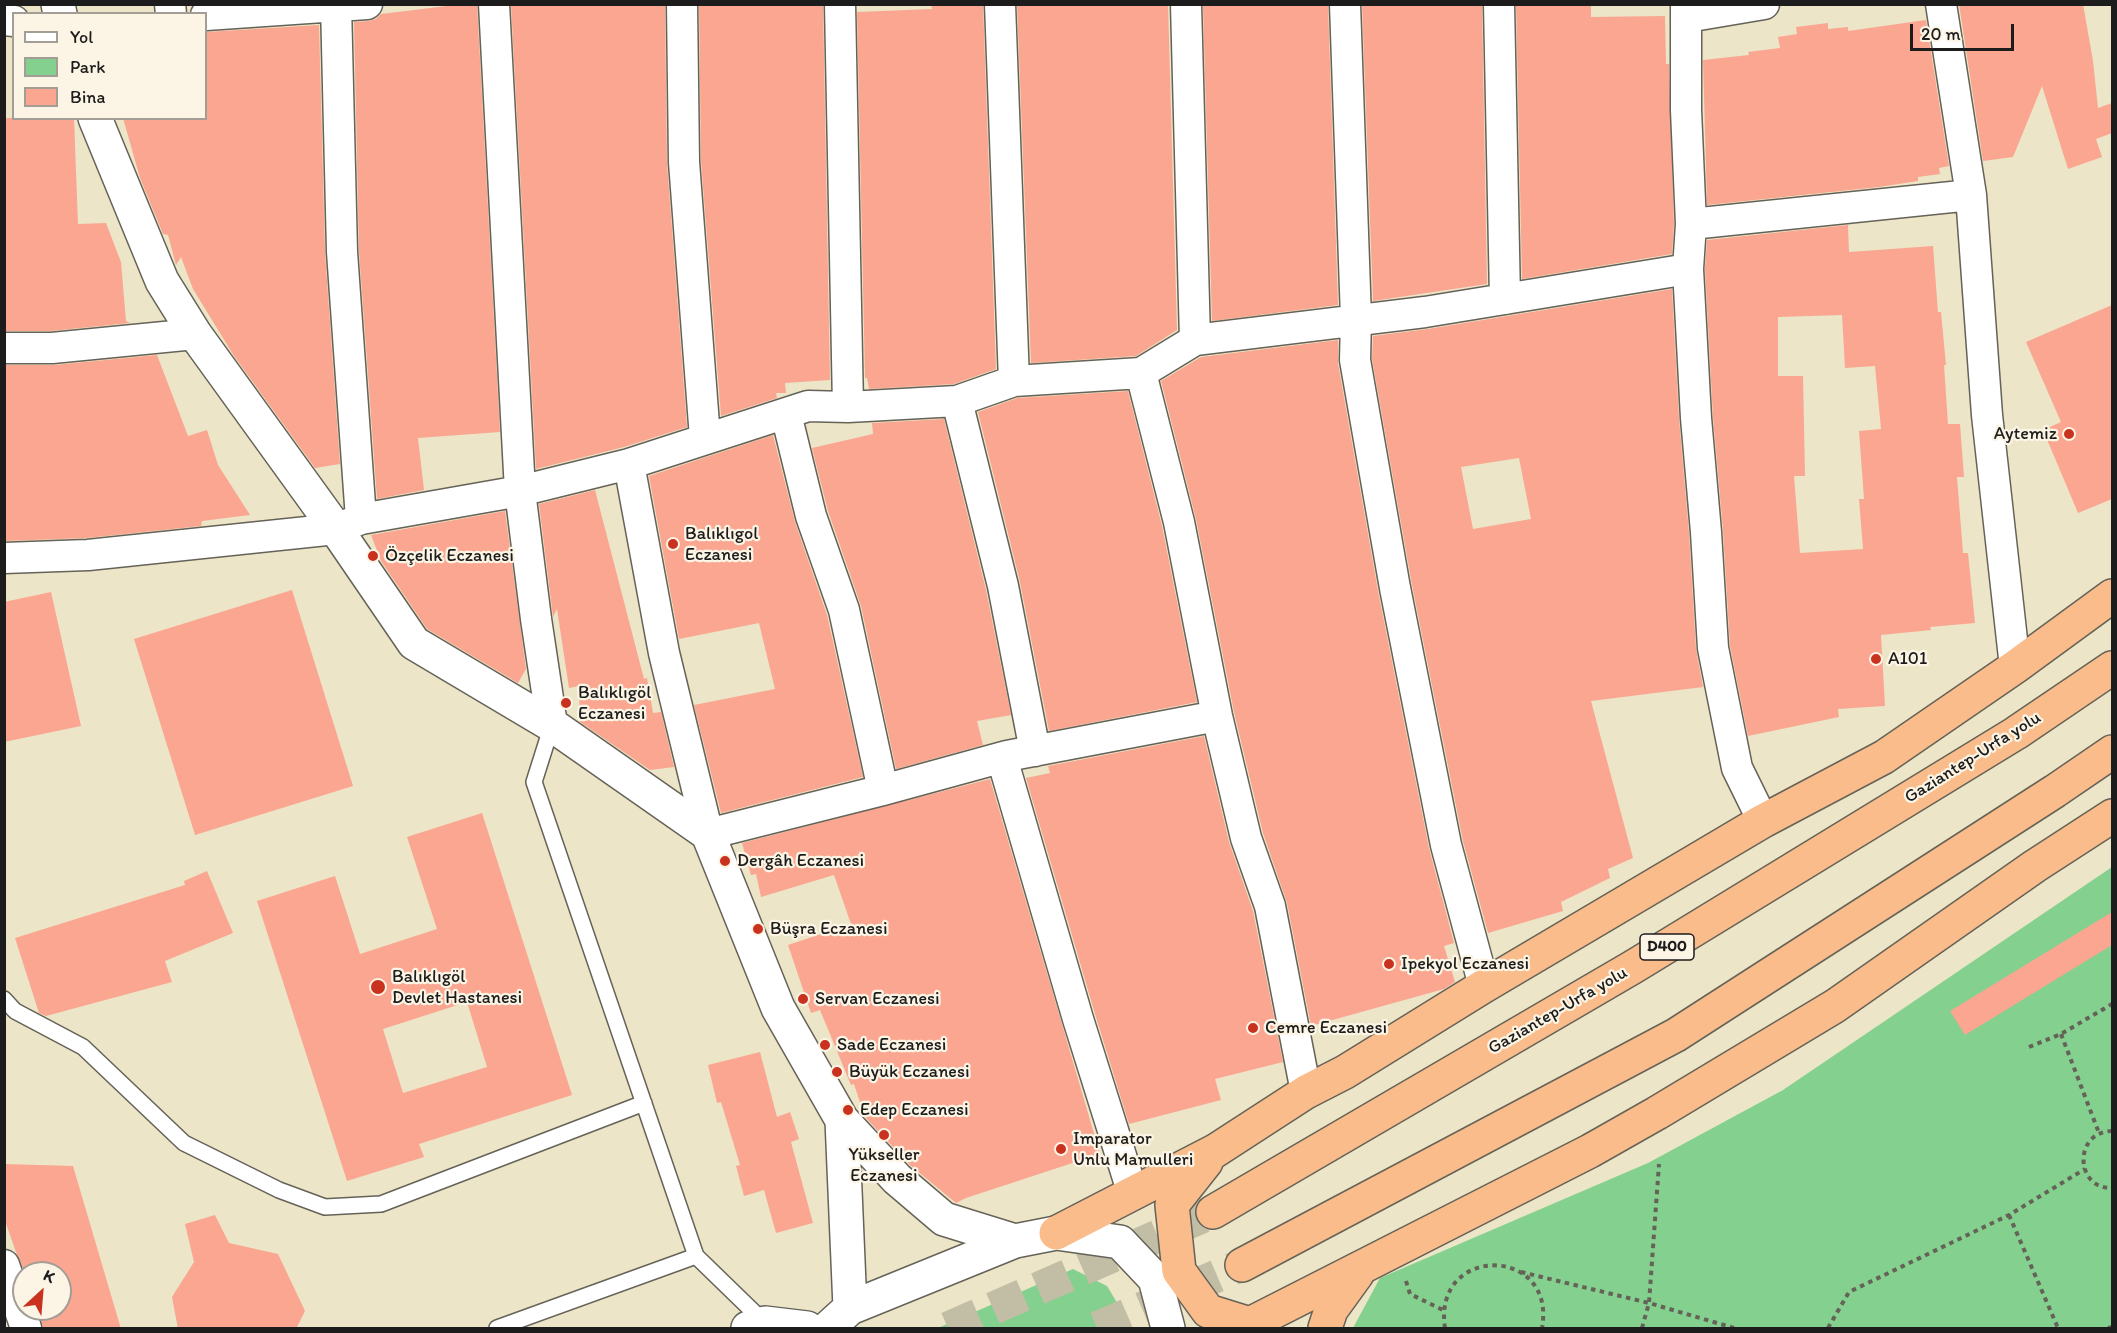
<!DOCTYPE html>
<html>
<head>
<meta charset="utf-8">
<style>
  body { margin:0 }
  #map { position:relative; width:2117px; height:1333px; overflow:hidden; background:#ece5c7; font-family:Itim,sans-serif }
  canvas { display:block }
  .frame { position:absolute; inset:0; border:6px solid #1c1c1c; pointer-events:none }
  .legend { position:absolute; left:12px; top:12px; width:195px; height:108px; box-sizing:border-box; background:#fcf5e5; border:2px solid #a29e95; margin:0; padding:8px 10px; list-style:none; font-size:18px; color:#1c1c1c }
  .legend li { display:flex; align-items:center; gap:12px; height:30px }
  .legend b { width:30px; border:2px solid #a29e95 }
  .north { position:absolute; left:12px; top:1261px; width:60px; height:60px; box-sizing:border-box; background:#fcf5e5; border:2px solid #a29e95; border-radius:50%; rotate:26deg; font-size:16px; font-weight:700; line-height:24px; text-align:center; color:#1c1c1c }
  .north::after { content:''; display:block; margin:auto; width:21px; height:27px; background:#c8321e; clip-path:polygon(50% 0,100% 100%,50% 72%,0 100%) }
  .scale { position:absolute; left:1910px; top:24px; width:104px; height:27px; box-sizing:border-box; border:3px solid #1c1c1c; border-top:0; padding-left:8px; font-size:18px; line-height:21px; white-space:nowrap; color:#1c1c1c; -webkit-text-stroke:4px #fcf5e5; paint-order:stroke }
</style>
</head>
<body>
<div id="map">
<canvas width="2117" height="1333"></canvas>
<div class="frame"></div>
<ul class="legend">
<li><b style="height:8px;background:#fff"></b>Yol</li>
<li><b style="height:16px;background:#84d08f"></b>Park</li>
<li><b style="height:16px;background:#faa691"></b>Bina</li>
</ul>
<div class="north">K</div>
<div class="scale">20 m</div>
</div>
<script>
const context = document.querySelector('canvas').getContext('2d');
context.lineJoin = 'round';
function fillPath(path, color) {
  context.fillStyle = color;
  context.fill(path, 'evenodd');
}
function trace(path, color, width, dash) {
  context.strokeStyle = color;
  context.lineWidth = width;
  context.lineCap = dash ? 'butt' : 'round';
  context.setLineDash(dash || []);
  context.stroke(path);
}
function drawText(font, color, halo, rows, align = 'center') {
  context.font = font + ' Itim,sans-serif';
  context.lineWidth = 4.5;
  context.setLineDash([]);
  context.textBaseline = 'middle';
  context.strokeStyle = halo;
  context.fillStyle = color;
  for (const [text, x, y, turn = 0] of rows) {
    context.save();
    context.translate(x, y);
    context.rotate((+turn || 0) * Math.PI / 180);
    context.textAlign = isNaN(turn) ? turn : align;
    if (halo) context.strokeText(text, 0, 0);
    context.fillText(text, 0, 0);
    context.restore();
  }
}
fillPath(new Path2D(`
  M2112 867V1328H1353L1380 1278 1648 1163 1783 1090Z
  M1073 1269 1107 1286 1116 1301 1123 1328H938Z`), '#84d08f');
fillPath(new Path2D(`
  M463 4H477L500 432 418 438 424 490 377 499 359 251 354 22 369 21 376 19 381 14Z
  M511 4H665L667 163 687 427 624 447 536 469Z
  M699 4H823L830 380 785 383 786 393H776L777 398 721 416 701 161Z
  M931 4H983L996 369 954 384 869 389 867 378H865L857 12 932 9Z
  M1017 4H1168L1177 330 1136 356 1031 363Z
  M1226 4H1328L1338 305 1212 321 1203 6Z
  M1362 4H1482L1487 284 1373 301Z
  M1516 4H1591V17L1665 16 1666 64H1669L1674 224 1672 254 1522 279Z
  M1959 4H2083L2093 61 2098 108 2112 103V133L2096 139 2102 157 2068 169 2042 86 2013 157 1983 161Z
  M1926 20 1949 166 1939 168 1940 174 1918 177V181L1879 187 1707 205 1703 60 1749 55 1748 52 1780 48 1778 37 1797 34 1796 27 1828 23V29L1848 27V31Z
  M319 25 325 252 340 464 315 468 234 356 193 289 181 257 176 265 168 235 163 234 140 178 123 118H206V32Z
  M4 118H74L78 224 106 223 121 262 126 321 130 323 51 331H4Z
  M1848 225 1849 252 1933 246 1938 312H1941L1946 365H1944L1948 424H1960L1964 477H1957L1963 553H1968L1975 623 1930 627 1931 630 1881 635 1885 706 1838 709 1839 717 1748 736 1730 646 1723 530 1713 417 1705 269 1707 240ZM1842 315 1845 368 1875 366 1881 429 1859 431 1864 499H1859L1863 549 1800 553 1794 476H1805L1803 376H1778V317Z
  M1672 289 1679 419 1689 533 1696 649 1703 687 1591 701 1633 858 1608 869 1610 878 1561 902 1563 911 1488 933 1463 841 1412 585 1372 359 1373 336 1428 329ZM1519 458 1531 519 1473 529 1461 467Z
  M2112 305V499L2078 513 2043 430 2061 422 2026 342Z
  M1338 340V363L1378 591 1429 848 1454 943 1444 946 1455 982 1444 989 1311 1026 1287 903 1263 833 1234 712 1196 519 1161 381 1201 357Z
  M157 355 188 436 207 430 218 465 250 515 202 521 201 526 87 538 4 541V365H54Z
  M1128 391 1162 526 1197 702 1049 731 1020 582 978 412 1017 398Z
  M944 419 986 590 1011 715 977 721 983 745 896 769 861 606 828 511 812 448 873 434 872 423Z
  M773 435 795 522 827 615 863 777 721 813 694 705 775 689 759 623 679 639 649 476Z
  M595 490 644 679 647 678 653 713 661 712 674 767 650 770 580 722 579 686 569 688 557 609 553 617 539 504Z
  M505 511 526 669 518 683 427 629 381 561 371 535Z
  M292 590 353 786 195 835 134 639Z
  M51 592 81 726 4 742V602Z
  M1204 736 1229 842 1253 911 1283 1062 1215 1079 1221 1100 1129 1124 1095 1014 1026 778 1050 773 1048 766Z
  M990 779 1100 1154 966 1198 956 1203 910 1165 865 1117 854 1084 851 1085 820 1010 811 1013 788 945 851 924 834 875 761 897 756 874 751 875 742 843Z
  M482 813 572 1095 419 1144 424 1157 347 1181 257 901 335 876 360 954 437 929 407 837ZM467 1002 487 1067 403 1093 383 1029Z
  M207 871 233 933 165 961 172 982 46 1016 39 1013 15 938 185 885 184 881Z
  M2112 912V945L1965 1035 1950 1011Z
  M760 1052 777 1117 790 1112 799 1139 791 1142 813 1223 776 1233 764 1190 744 1196 736 1166 740 1165 721 1102 717 1103 708 1065Z
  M4 1164 73 1166 121 1329H43L38 1309H60V1273H25L16 1252 4 1218Z
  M215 1215 229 1243 278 1254 305 1311 296 1329H178L172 1297 194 1262 185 1224Z`), '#faa691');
trace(new Path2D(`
  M948 1328 1213 1212
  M1097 1328 1242 1265`), '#c2bda5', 33, [33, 16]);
const service = new Path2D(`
  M552 725 534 782 696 1256
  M4 999 15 1011 83 1047 184 1143 279 1190 325 1207 381 1204 644 1103
  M497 1328 696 1256 765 1323`);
const minor = new Path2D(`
  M170 4 171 14
  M336 4 342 252 361 519
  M494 4 520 491 536 619 552 725
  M682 4 684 162 705 438
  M840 4 848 407
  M1000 4 1014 381
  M1186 4 1195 340
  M1345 4 1356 319 1355 360 1395 588 1446 845 1484 986
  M1499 4 1505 299
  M1686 4V110L1691 224 1688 269 1696 418 1706 532 1713 648 1737 768 1763 821
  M1941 4 1971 195 1987 415 2015 667
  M206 15 367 4
  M1687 17 1764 4
  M4 20 14 21
  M1691 224 1971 195
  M4 348H52L195 334
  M1141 373 1179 522 1217 716 1246 838 1270 906 1306 1092
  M957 401 1003 586 1035 751
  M786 414 811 516 844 610 883 790
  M629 464 664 653 708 834 883 790 1007 756 1217 716
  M4 558 88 555 336 529 361 519 520 491 629 464 808 406 848 407 957 401 1014 381 1141 373 1195 340 1425 312 1688 269
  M1002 758 1078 1019 1133 1194
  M4 1265 26 1328`);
const tertiary = new Path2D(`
  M58 4 60 14
  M95 118 162 281 195 334 336 529 414 643 552 725 708 834 778 1008 842 1120 897 1179 944 1219 1015 1241
  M842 1120 850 1308
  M748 1328 765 1323 807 1328
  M828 1328 850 1308 1015 1241 1056 1233 1120 1242 1155 1279 1168 1328`);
const trunk = new Path2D(`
  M1206 1162 1172 1205 1179 1271 1208 1311 1253 1325
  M1213 1212 1633 967 2016 733 2112 668
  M1056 1233 1215 1151 1306 1092 1345 1072 1484 986 1763 821 1884 757 2015 667 2112 596
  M1242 1265 1676 1035 2055 791 2112 752
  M1242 1328 1590 1151 1657 1113 1835 1006 2035 866 2112 816
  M1325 1328 1331 1310 1357 1274`);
trace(service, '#656258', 18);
trace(minor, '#656258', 33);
trace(tertiary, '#656258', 36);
trace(trunk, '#656258', 36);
trace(new Path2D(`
  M2061 1034 2099 1133
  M2029 1047 2061 1034 2112 1004
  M2112 1131C2073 1132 2075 1189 2112 1188
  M2009 1215 2058 1328
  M1521 1272 1649 1303 1734 1328
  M1406 1281 1410 1294 1443 1310
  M1445 1328C1432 1244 1557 1245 1542 1328
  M1642 1328 1649 1303 1659 1164
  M1828 1328 1849 1292 2009 1215 2085 1169
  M2108 1328 2112 1327`), '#656258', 4, [4.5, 4.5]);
trace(service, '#fff', 15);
trace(minor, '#fff', 30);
trace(tertiary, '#fff', 33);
trace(trunk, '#f9bc8a', 33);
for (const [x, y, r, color] of [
  [2069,434,6,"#c8321e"],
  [673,544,6,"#c8321e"],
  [373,556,6,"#c8321e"],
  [1876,659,6,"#c8321e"],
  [566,703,6,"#c8321e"],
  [725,861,6,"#c8321e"],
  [758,929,6,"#c8321e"],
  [1389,964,6,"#c8321e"],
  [378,987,8,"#c8321e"],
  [803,999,6,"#c8321e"],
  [1253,1028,6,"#c8321e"],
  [825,1045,6,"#c8321e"],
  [837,1072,6,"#c8321e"],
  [848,1110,6,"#c8321e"],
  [884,1135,6,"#c8321e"],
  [1061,1149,6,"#c8321e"]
]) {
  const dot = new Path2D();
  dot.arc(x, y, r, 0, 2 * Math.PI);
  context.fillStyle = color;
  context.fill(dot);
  trace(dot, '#fcf5e5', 2);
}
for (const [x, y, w] of [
  [1667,947,54]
]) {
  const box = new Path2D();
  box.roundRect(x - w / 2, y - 13, w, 26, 4.5);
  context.fillStyle = '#fcf5e5';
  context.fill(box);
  trace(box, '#1c1c1c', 1.5);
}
drawText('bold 16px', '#1c1c1c', null, [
  ["D400",1667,947]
]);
drawText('18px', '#1c1c1c', '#fcf5e5', [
  ["Aytemiz",2057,434,"right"],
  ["Balıklıgol",685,534],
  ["Eczanesi",685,555],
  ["Özçelik Eczanesi",385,556],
  ["A101",1888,659],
  ["Balıklıgöl",578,693],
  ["Eczanesi",578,714],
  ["Dergâh Eczanesi",737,861],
  ["Büşra Eczanesi",770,929],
  ["Ipekyol Eczanesi",1401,964],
  ["Balıklıgöl",392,977],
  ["Devlet Hastanesi",392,998],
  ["Servan Eczanesi",815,999],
  ["Cemre Eczanesi",1265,1028],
  ["Sade Eczanesi",837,1045],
  ["Büyük Eczanesi",849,1072],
  ["Edep Eczanesi",860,1110],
  ["Imparator",1073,1139],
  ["Unlu Mamulleri",1073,1160],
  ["Yükseller",884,1155,"center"],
  ["Eczanesi",884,1176,"center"]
], 'left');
drawText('18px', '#1c1c1c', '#fcf5e5', [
  ["Gaziantep-Urfa yolu",1973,758,-32],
  ["Gaziantep-Urfa yolu",1558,1011,-30]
]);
</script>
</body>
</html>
